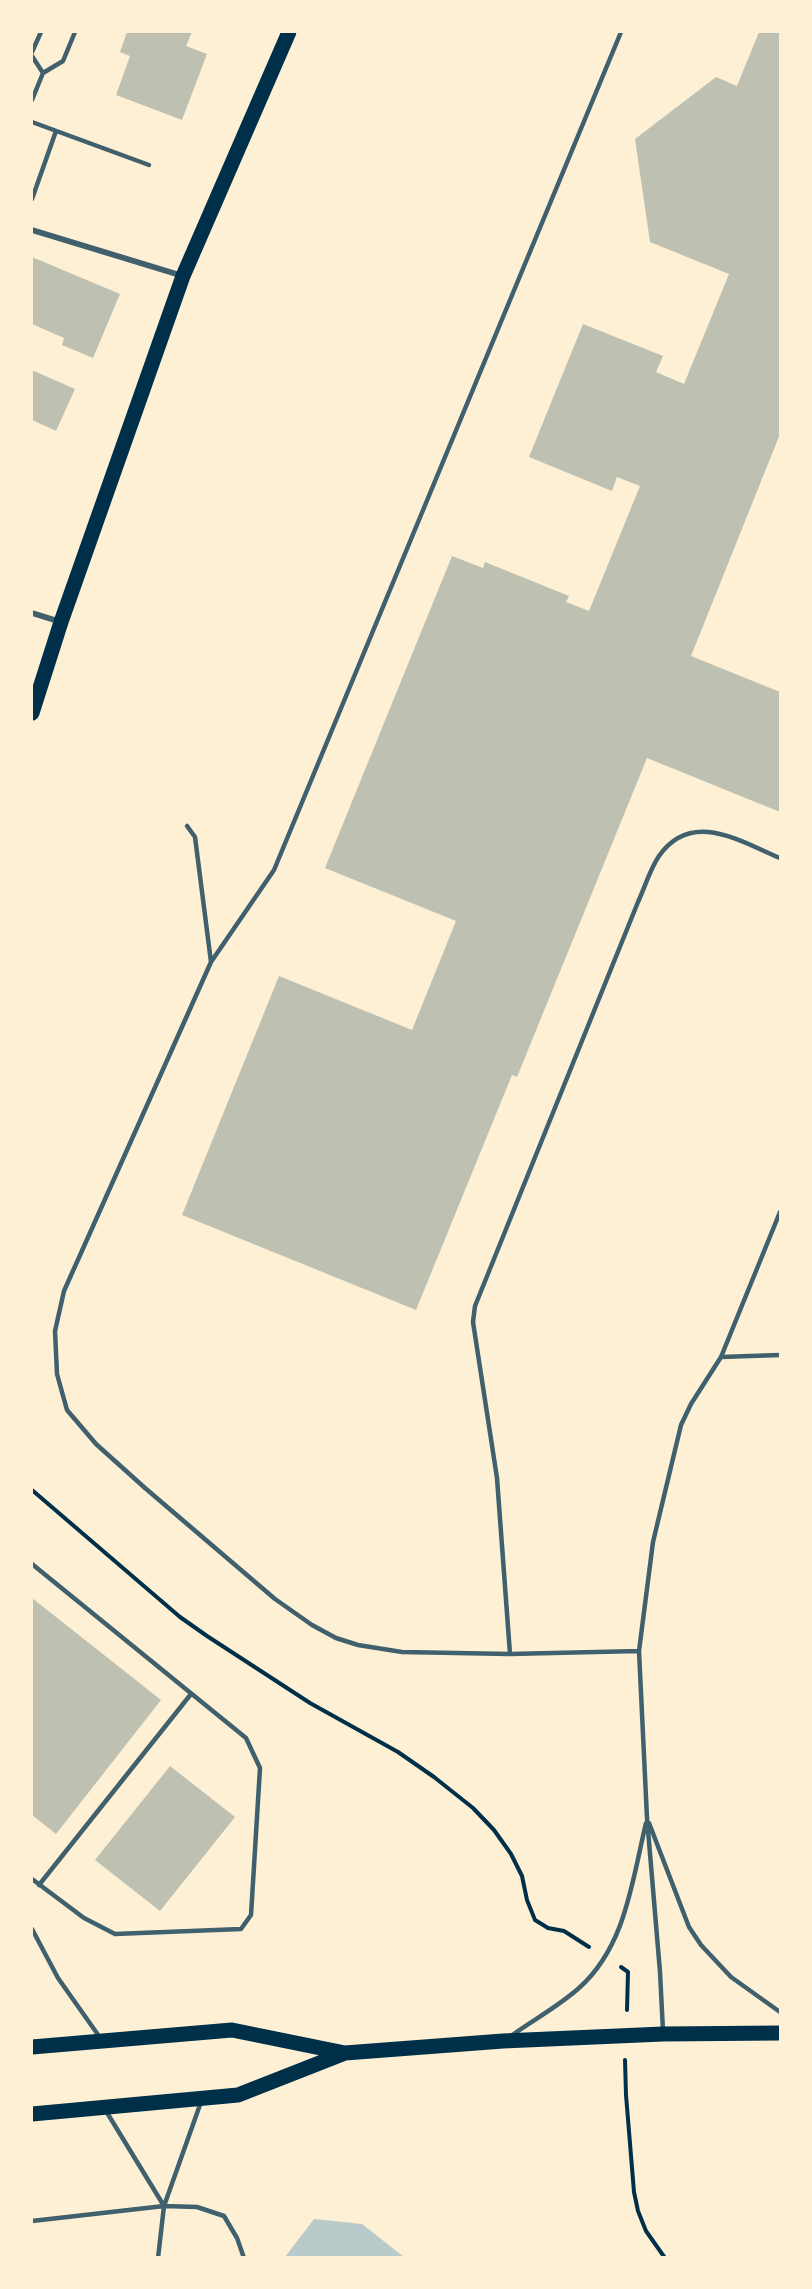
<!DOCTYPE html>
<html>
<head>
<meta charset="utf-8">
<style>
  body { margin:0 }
  #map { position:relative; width:812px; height:2289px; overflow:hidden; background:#fdf0d5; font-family:"Fira Sans Condensed",sans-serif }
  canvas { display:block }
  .frame { position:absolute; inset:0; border:33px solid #fdf0d5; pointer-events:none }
</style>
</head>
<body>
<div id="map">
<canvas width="812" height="2289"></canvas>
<div class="frame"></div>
</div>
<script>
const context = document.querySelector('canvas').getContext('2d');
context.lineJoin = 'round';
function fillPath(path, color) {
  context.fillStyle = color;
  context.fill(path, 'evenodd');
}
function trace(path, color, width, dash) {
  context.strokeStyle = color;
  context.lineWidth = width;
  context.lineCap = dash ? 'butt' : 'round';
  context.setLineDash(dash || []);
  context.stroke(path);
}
fillPath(new Path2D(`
  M314 2219 362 2224 404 2257H285Z`), '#b9caca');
fillPath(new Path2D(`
  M127 32H192L186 46 207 54 182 120 116 95 130 56 120 52Z
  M759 32H780V434L691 656 780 692V812L647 758 517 1077 512 1075 416 1310 182 1215 279 976 412 1030 456 921 325 868 452 556 483 568 485 562 569 596 566 602 589 611 640 486 617 477 612 491 529 457 583 324 663 356 656 372 684 384 729 274 650 242 635 139 716 77 737 86Z
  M32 257 120 294 93 358 62 345 64 338 32 324Z
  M32 370 75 389 56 431 32 420Z
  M32 1598 161 1700 56 1834 32 1815Z
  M170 1766 235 1817 160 1911 95 1860Z`), '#bec0b2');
trace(new Path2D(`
  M32 1490 180 1617 207 1636 310 1703 398 1752 434 1777 473 1808 494 1830 511 1854 522 1876 527 1900 535 1920 548 1928 564 1931 589 1947
  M621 1967 628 1972 627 2010
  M625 2060 626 2095 634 2192 638 2211 646 2231 665 2258`), '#003049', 4);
trace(new Path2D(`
  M621 32 274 870 211 962 64 1291 55 1331 57 1374 67 1410 96 1444 145 1488 275 1599 312 1625 336 1638 358 1645 402 1652 510 1654 639 1651
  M32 52 41 32
  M32 56 43 73
  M32 100 43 73 63 61 75 32
  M32 122 149 165
  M32 199 56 131
  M187 826 195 837 211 962
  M721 1357 780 1355
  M32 1564 246 1738 260 1768 251 1915 241 1929 115 1934 84 1918 32 1879
  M510 1654 497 1478 473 1322 475 1306 638 902C645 887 650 869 659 856 692 809 741 842 780 858
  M649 1823 689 1927 701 1945 731 1977 780 2012
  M39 1885 191 1694
  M32 1929 58 1978 101 2039
  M663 2031 660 1972 647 1818 639 1651 653 1542 681 1425 691 1404 721 1357 780 1212
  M511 2036C533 2020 559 2006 579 1988 626 1946 632 1881 646 1823
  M106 2111 164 2206
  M32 2221 164 2206 197 2207 224 2216 237 2238 244 2258
  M158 2258 164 2206 201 2102`), '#3f606c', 4.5);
trace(new Path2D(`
  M32 230 183 276
  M32 613 61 622`), '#3f606c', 6);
trace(new Path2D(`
  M32 713 61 622 183 276 289 32
  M32 2047 232 2030 345 2053 503 2041 663 2034 780 2033
  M32 2114 238 2095 345 2053`), '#003049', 15);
</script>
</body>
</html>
